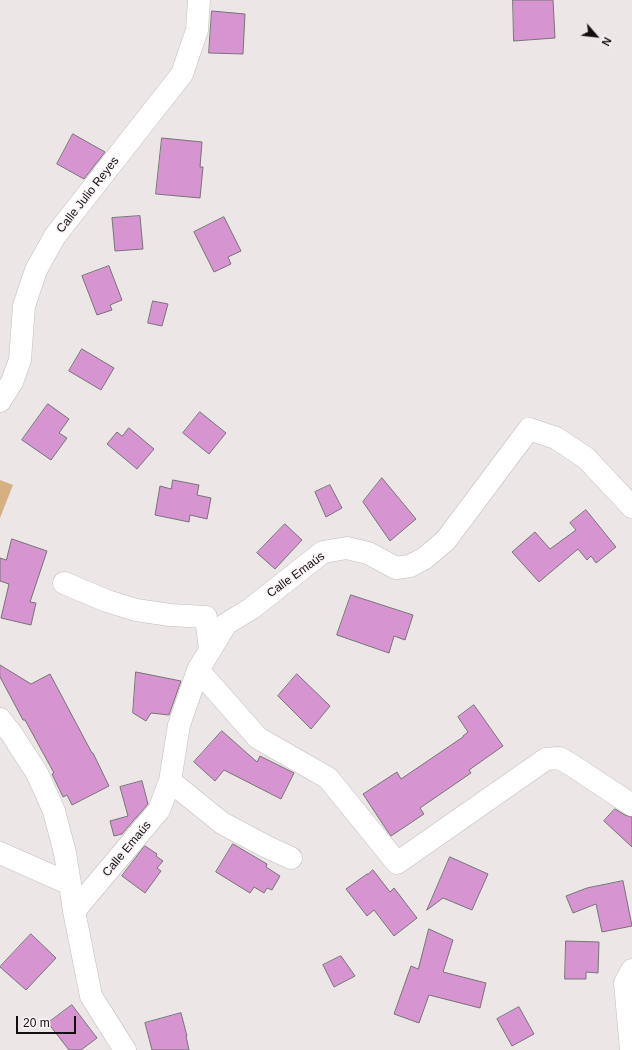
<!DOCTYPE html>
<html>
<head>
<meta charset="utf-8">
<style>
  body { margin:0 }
  #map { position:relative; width:632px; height:1050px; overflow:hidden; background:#ece6e7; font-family:Arial,sans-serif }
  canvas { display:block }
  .north { position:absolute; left:576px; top:16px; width:40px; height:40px; -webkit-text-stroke:3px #faf3f5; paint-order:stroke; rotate:118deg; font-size:11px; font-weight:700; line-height:16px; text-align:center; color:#110f10 }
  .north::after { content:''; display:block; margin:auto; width:14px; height:18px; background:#110f10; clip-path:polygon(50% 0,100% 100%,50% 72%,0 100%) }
  .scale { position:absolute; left:16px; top:1016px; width:60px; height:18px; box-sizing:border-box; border:2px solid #110f10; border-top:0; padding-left:5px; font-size:12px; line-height:14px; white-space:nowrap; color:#110f10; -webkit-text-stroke:3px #faf3f5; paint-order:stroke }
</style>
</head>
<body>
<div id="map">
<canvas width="632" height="1050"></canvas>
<div class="north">N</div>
<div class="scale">20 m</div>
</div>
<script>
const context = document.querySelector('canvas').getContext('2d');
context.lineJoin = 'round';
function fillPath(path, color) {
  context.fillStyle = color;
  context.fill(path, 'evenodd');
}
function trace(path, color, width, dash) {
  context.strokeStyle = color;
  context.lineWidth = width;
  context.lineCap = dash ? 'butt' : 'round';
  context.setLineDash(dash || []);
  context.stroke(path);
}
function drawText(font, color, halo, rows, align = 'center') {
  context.font = font + ' Arial,sans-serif';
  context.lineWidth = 3;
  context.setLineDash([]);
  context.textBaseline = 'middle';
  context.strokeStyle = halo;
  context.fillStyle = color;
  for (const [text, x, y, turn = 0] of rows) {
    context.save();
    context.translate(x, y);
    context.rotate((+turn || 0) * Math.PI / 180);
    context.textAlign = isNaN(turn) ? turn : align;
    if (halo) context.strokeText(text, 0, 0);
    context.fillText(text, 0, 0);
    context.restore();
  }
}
fillPath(new Path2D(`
  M0 480 13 485 0 518Z`), '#d5b181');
const building = new Path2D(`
  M513 0H553L555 38 514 41Z
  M212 11 245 14 243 54 209 53Z
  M73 134 105 152 84 179 57 164Z
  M162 138 202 142 200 167H203L200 198 156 194Z
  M140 216 143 249 115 251 112 218Z
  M224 217 241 251 228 257 231 264 214 272 194 232Z
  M109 266 122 300 110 305 112 310 97 315 82 276Z
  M153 301 168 304 162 326 148 323Z
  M82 349 114 368 101 390 69 371Z
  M48 404 69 419 59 433 67 438 51 460 22 440Z
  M200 412 226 433 209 454 183 433Z
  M129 428 154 449 137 469 107 444 117 432 122 436Z
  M382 478 416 519 390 541 363 502Z
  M173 480 199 485 197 495 211 498 207 519 190 515 189 522 155 515 160 486 171 489Z
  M330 485 342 508 326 517 315 492Z
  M586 510 616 547 596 563 591 556 587 560 578 549 539 582 512 552 535 532 550 549 576 530 570 523Z
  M285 524 302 540 275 569 257 553Z
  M12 539 47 551 30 602 36 603 31 625 1 618 9 584 0 581V558L6 560Z
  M351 595 413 615 405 640 394 636 389 653 337 635Z
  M0 665 31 684 50 674 92 753H93L109 786 72 805 67 795 63 797 52 774 54 773 25 720H23L0 677Z
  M136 672 181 681 169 715 151 713 146 721 133 713Z
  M297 674 330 706 311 729 278 696Z
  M474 705 503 746 469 770 471 773 420 808 424 814 391 836 386 829 363 794 397 772 401 779 463 737V736L468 732 458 717Z
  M222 731 257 762 260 756 294 773 281 799 224 770 215 781 194 762Z
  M142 781 148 804 136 818 134 819V820L122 834 114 836 110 821 128 816 120 787Z
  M615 809 625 815 632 817V847L604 821Z
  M233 844 267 864 266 867 280 876 272 890 267 888 264 893 254 887 250 893 216 872Z
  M145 846 157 854 156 856 163 861 157 868 161 871 145 893 122 876Z
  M450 857 488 874 472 910 443 898 427 910Z
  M373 870 390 892 394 888 417 918 394 936 374 910 367 916 346 889 367 874H368Z
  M623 881 632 926 602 932 596 904 573 913 566 896 587 888Z
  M429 929 453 940 443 972 486 983 480 1008 429 995 419 1023 394 1014 411 966 418 969Z
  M31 934 56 958 26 990 0 967Z
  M566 941 599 942 598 973 586 972V979H565Z
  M341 956 355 976 334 987 323 965Z
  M72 1005 97 1038 81 1050H69L48 1023Z
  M519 1007 534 1034 512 1046 497 1019Z
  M181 1013 187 1036H186L189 1050H152L145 1023Z`);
fillPath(building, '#d694d1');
trace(building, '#777477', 1);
const minor = new Path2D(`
  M0 401 12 382 20 360 24 306 36 270 55 236 182 74 197 30 199 0
  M64 583 107 601 136 610 170 615 206 617 210 650
  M198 670 258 738 328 778 397 863 546 759 559 758 570 764 632 805
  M0 719 11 733 37 773 54 811 65 853 70 884
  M170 781 222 823 267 847 291 858
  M0 853 70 884 74 911 91 996 125 1050
  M74 911 159 810 170 781 179 725 198 670 226 624 252 608 323 552 347 548 368 553 396 568 410 566 425 558 446 540 529 429 556 438 586 458 632 507
  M631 1050 625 983 632 970`);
trace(minor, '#c2bcbd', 23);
trace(minor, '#fff', 22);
drawText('12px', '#110f10', '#faf3f5', [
  ["Calle Julio Reyes",88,195,-52],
  ["Calle Emaús",296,575,-36],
  ["Calle Emaús",127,849,-50]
]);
</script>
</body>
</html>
